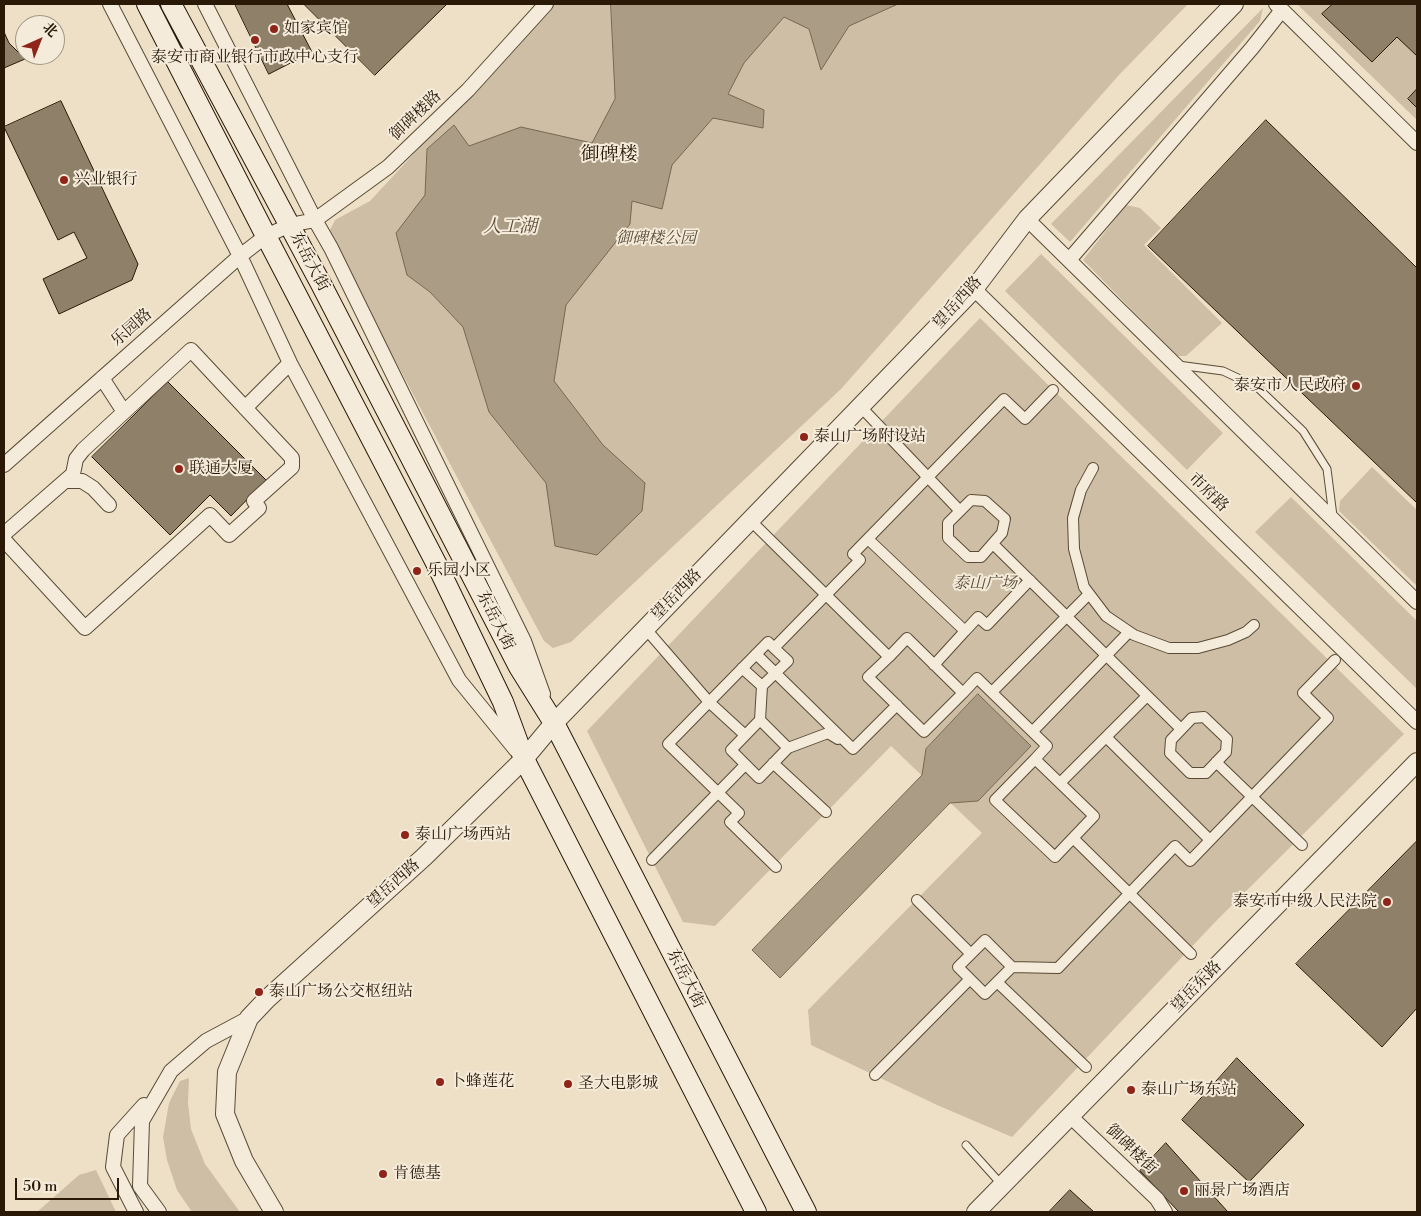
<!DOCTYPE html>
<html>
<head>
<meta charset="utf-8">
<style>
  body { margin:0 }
  #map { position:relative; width:1421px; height:1216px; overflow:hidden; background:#eee0c6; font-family:"Libre Bodoni","Noto Serif SC",serif }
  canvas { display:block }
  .frame { position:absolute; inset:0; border:5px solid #291906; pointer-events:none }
  .north { position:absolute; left:15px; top:15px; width:50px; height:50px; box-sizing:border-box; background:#f4ebda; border:1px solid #a39785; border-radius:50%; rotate:44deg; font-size:14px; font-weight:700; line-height:20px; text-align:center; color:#291906 }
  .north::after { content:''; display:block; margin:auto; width:18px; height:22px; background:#8f2418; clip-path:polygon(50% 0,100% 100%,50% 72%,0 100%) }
  .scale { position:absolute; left:15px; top:1178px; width:104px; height:22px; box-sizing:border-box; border:2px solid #291906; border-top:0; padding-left:6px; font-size:15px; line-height:18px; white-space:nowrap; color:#291906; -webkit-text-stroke:4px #f4ebda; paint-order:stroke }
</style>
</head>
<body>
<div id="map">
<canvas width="1421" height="1216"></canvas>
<div class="frame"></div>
<div class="north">北</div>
<div class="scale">50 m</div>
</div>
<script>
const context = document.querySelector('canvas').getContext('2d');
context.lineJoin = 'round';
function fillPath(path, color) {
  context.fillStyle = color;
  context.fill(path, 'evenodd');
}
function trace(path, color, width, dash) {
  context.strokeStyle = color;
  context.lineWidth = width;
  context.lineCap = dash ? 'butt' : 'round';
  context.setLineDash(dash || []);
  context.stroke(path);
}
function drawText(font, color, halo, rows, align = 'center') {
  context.font = font + ' "Libre Bodoni","Noto Serif SC",serif';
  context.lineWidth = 4;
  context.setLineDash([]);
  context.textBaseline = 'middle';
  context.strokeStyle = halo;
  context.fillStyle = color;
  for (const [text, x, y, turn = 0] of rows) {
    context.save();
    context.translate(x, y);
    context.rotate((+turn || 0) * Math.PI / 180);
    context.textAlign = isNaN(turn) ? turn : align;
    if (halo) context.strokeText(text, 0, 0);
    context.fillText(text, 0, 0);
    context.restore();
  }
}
fillPath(new Path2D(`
  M549 4H1188L1119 75 841 389 571 642 553 648 544 641 328 234 335 220 370 201 513 47Z
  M1297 4H1417V120Z
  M1263 8 1260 21 1070 242 1051 224Z
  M1126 205 1140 208 1161 228 1144 245 1222 323 1186 356H1177L1083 260Z
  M1041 254 1223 433 1187 470 1005 291Z
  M980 318 1404 734 1218 919 1012 1137 937 1105 811 1045 808 1010 982 833 891 746 715 926 683 922 587 731Z
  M1372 467 1417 510V586L1339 511 1340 501Z
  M1291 497 1417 621V689L1255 532Z
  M189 1078 188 1103 191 1129 205 1164 240 1212H192L177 1190 167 1160 163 1137 169 1103 180 1081Z
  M96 1170 116 1212H37L79 1175Z`), '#cdbea5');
const water = new Path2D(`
  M611 4H898L849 26 821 70 809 29 784 17 744 63 728 94 764 110 763 128 713 118 672 165 662 209 632 201 630 224 566 305 554 381 603 445 645 483 642 511 597 555 555 546 546 483 489 412 463 327 430 292 407 275 396 233 425 195 427 149 454 125 469 146 521 127 592 143 615 99Z
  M978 694 1031 746 978 801 950 803 780 978 752 950 922 775 926 749Z`);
fillPath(water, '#ab9c85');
trace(water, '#776852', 1);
const building = new Path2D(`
  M235 4H287L312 52 269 74Z
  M304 4H447L375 75Z
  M1333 4H1417V56L1397 37 1372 62 1322 14Z
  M4 32 9 43 25 59 4 68Z
  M1417 89V108L1408 99Z
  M61 101 138 264 132 280 59 314 43 279 87 258 74 232 58 240 4 127Z
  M1266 120 1417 268V503L1148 246Z
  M168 382 266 480 231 516 210 495 170 535 92 457Z
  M1417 841V1008L1382 1047 1296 964Z
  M1237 1058 1304 1125 1249 1182 1182 1120Z
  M1166 1143 1228 1212H1179L1140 1171Z
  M1070 1190 1094 1212H1049Z`);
fillPath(building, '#8f806a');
trace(building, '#291906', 1);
const service = new Path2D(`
  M1178 365 1223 371 1257 387 1303 431 1327 469 1333 516
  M966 1145 1002 1185`);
const pedestrian = new Path2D(`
  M860 406 960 511
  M1093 468 1081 490 1073 518 1074 549 1084 587 1106 616 1134 635 1169 648H1198L1228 640 1246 632 1254 625
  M971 500 985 501 1005 519 1002 533 981 557H968L948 538V523Z
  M750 520 889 657 907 638 963 693 977 678 1047 746 1035 759 1094 816 1073 838 1191 954
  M868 539 965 631 934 665
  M993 544 1181 729
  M645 628 709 702 745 735
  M965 631 978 617 987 625 1030 580
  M756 654 853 749 897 705
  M889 657 868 677 924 732 963 693
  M742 668 762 686 760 720
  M762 686 788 661 774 648
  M992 692 1089 594
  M1204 717 1227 739 1226 752 1206 773H1190L1170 753 1171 740 1192 718Z
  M760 720 788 748 759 778 731 750Z
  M1033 731 1129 632
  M1106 737 1210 840
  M788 748 828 733 838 739
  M1035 759 995 800 1055 857 1073 838
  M1216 762 1302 845
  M773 763 826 812
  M1060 783 1147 696
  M652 860 745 765
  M776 867 730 822 739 813 668 744 768 642 774 648 860 560 853 554 1004 399 1025 419 1053 390
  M917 900 971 954
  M1012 967 985 994 958 967 985 940 1012 967 1058 968 1175 846 1190 861 1328 718 1303 693 1335 660
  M997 982 1086 1067
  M875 1075 970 979`);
const minor = new Path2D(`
  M110 4 240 256 290 363 459 680 516 750
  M205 4 315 220 331 248 524 641 543 694
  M1276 4 1417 143
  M1027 219 1417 602
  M1069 260 1252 48 1282 10
  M974 289 1417 722
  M102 378 124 412
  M245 408 290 363
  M4 465 240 256 266 236 290 225 315 220 388 167 468 90 546 4
  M65 481H82L93 488 109 505
  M4 534 73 474 76 459 83 450 191 350 292 458V467L254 501 259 508 229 535 210 515 85 628 4 540
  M1070 1116 1157 1199 1165 1212
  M136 1212 113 1167 117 1135 144 1105
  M159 1212 140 1186 142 1121 171 1071 206 1041 249 1018`);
const tertiary = new Path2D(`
  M274 1212 244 1161 225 1114 227 1072 249 1018 267 999 424 857 524 759 554 723 974 289 1027 219 1234 4
  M976 1212 1417 762`);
const secondary = new Path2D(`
  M147 4 266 236 436 563 503 702 524 759 756 1212
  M171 4 321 284 519 667 554 723 806 1212`);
trace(service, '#5a4b36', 9);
trace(pedestrian, '#5a4b36', 12);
trace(minor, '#5a4b36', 16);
trace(tertiary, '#5a4b36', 20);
trace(secondary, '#291906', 22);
trace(service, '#f4ebda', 7);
trace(pedestrian, '#f4ebda', 10);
trace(minor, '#f4ebda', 14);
trace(tertiary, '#f4ebda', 18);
trace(secondary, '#f4ebda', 20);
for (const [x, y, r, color] of [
  [274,29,5,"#8f2418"],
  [255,40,5,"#8f2418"],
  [64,180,5,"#8f2418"],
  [1356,386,5,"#8f2418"],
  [804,437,5,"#8f2418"],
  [179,469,5,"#8f2418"],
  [417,571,5,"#8f2418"],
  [405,835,5,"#8f2418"],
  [1387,902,5,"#8f2418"],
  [259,992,5,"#8f2418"],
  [440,1082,5,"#8f2418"],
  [568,1084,5,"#8f2418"],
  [1131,1090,5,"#8f2418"],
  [383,1174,5,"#8f2418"],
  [1184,1191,5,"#8f2418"]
]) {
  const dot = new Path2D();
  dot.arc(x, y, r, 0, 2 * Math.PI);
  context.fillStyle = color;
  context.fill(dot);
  trace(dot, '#f4ebda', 2);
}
drawText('16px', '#291906', '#f4ebda', [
  ["如家宾馆",284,29],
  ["泰安市商业银行市政中心支行",255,58,"center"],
  ["兴业银行",74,180],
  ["泰安市人民政府",1346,386,"right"],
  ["泰山广场附设站",814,437],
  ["联通大厦",189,469],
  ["乐园小区",427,571],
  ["泰山广场西站",415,835],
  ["泰安市中级人民法院",1377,902,"right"],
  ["泰山广场公交枢纽站",269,992],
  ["卜蜂莲花",450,1082],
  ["圣大电影城",578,1084],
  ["泰山广场东站",1141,1090],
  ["肯德基",393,1174],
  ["丽景广场酒店",1194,1191]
], 'left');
drawText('16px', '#291906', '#f4ebda', [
  ["御碑楼路",416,116,-44],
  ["东岳大街",309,262,62],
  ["望岳西路",958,303,-48],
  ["乐园路",132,328,-41],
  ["市府路",1208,493,44],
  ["望岳西路",677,595,-46],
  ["东岳大街",495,621,63],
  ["望岳西路",394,884,-42],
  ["东岳大街",685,979,63],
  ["望岳东路",1197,987,-46],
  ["御碑楼街",1131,1150,44]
]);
drawText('italic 16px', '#5a4b36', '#f4ebda', [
  ["御碑楼公园",656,239],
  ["泰山广场",985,584]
]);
drawText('italic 18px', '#5d4d39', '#f4ebda', [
  ["人工湖",510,228]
]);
drawText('19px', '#291906', '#f4ebda', [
  ["御碑楼",609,155]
]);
</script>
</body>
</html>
